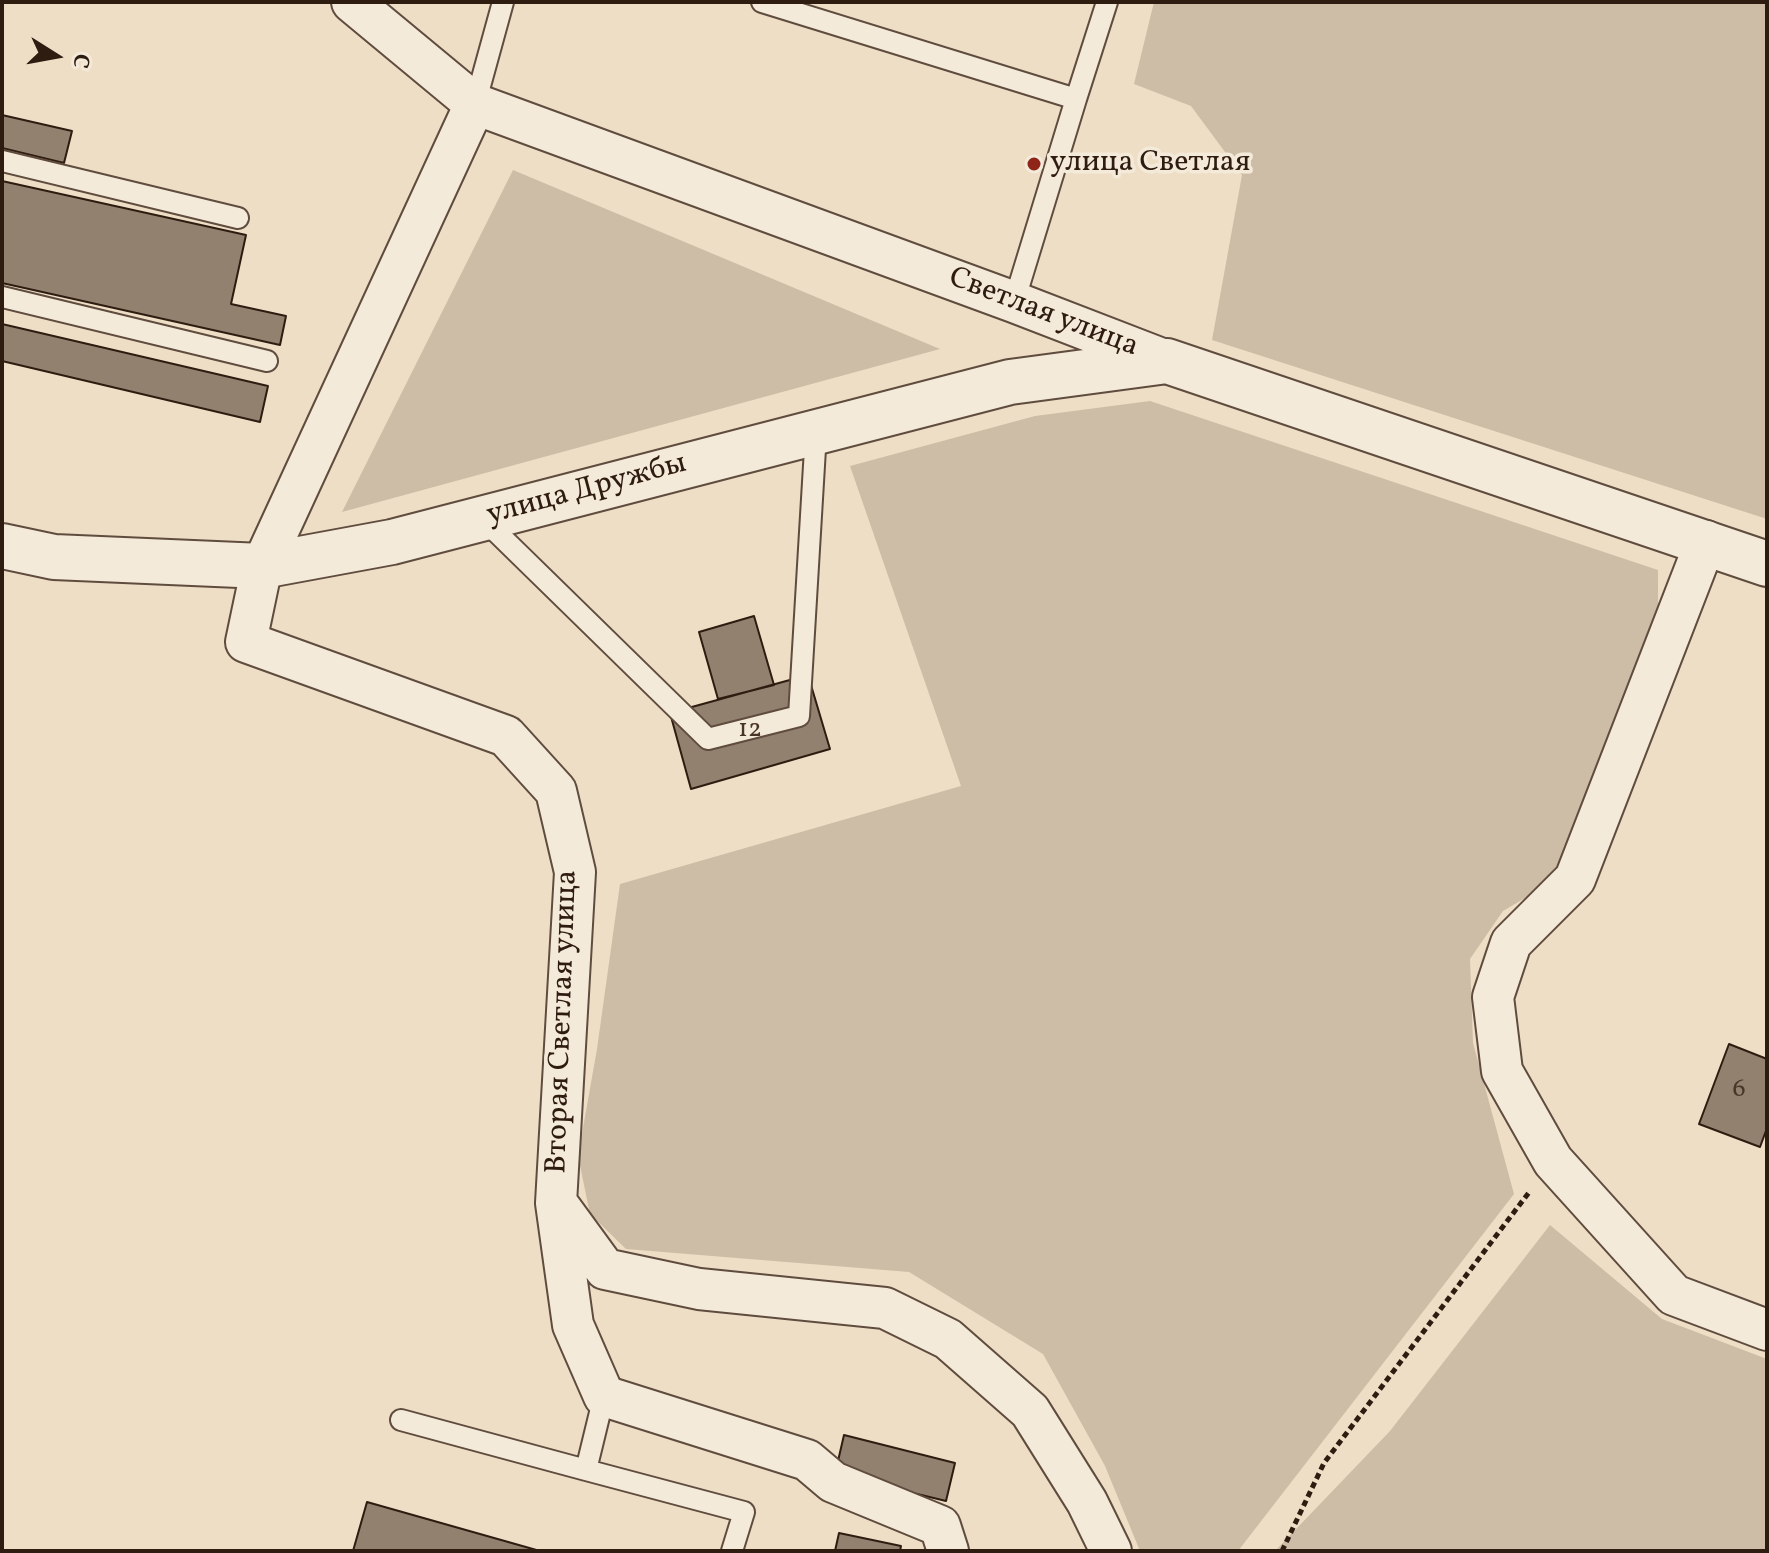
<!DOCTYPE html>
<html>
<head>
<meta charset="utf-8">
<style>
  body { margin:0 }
  #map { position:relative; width:1769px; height:1553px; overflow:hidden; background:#eedec5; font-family:Vollkorn,serif }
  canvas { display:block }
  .frame { position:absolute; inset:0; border:4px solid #2f1c11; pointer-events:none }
  .north { position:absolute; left:16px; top:16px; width:80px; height:80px; -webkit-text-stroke:6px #f4ead9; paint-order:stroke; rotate:101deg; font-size:22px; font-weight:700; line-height:32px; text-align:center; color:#2f1c11 }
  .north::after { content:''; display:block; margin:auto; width:28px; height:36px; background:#2f1c11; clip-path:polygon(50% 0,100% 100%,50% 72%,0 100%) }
</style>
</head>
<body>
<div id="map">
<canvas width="1769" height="1553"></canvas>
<div class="frame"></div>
<div class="north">С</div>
</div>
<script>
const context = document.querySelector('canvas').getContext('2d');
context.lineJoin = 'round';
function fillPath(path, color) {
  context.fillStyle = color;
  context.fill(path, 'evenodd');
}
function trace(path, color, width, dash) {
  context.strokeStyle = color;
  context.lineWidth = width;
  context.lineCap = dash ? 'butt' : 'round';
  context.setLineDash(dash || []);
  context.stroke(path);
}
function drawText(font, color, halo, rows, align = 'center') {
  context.font = font + ' Vollkorn,serif';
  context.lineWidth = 7;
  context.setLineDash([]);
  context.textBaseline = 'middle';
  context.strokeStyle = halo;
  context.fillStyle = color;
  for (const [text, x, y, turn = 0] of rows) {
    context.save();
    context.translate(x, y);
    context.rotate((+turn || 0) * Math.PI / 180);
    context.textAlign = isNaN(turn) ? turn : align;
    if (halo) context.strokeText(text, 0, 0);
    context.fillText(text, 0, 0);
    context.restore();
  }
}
fillPath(new Path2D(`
  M1154 2H1767V519L1212 340 1242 175 1191 106 1134 84Z
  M513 170 940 349 342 512Z
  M1150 401 1658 570V619L1566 874 1503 911 1470 959 1473 1043 1514 1194 1238 1551H1140L1105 1466 1043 1354 909 1272 626 1249 590 1214 578 1156 597 1049 620 884 961 786 850 466 1035 416Z
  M1550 1225 1662 1319 1767 1359V1551H1275L1390 1431Z`), '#cebda6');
const building = new Path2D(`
  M2 115 72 131 64 163 2 148Z
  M2 181 246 235 231 304 286 316 280 345 2 283Z
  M2 324 268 386 260 422 2 361Z
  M754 616 774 685 718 699 699 632Z
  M808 675 830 749 691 789 670 713Z
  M1729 1044 1767 1059V1128L1760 1147 1699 1124Z
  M844 1435 955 1463 946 1501 835 1474Z
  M367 1502 540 1551H353Z
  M839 1533 901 1546 900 1551H835Z`);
fillPath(building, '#92816f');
trace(building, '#2f1c11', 2);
const service = new Path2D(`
  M762 2 1076 99 1014 302
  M1076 99 1107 2
  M475 104 503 2
  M2 161 238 218
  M2 297 267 361
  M482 518 708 739 799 716 816 432
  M604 1396 586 1470 744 1512 732 1551
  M401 1420 586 1470`);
const minor = new Path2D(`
  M352 2 475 104 1014 302 1167 361
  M475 104 262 566 246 642 506 736 556 791 575 872 556 1203 573 1325 604 1396 807 1460 833 1482 940 1526 948 1551
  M1706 541 1575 879 1511 943 1493 997 1502 1071 1553 1161 1674 1295 1767 1330
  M559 1206 605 1269 699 1289 885 1308 948 1339 1030 1411 1087 1502 1111 1551`);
const tertiary = new Path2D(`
  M2 546 54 557 262 566 392 542 1010 382 1167 361 1767 564`);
trace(service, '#5f4c3e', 24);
trace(minor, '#5f4c3e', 44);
trace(tertiary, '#5f4c3e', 48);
trace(new Path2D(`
  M1282 1551 1324 1463 1530 1191`), '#2f1c11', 5, [6, 4]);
trace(service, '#f4ead9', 20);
trace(minor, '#f4ead9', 40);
trace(tertiary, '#f4ead9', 44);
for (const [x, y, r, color] of [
  [1034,164,8,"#8f2418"]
]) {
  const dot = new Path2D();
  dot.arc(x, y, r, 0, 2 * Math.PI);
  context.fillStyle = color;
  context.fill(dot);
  trace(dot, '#f4ead9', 3);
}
drawText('26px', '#483528', null, [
  ["12",750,731],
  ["6",1739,1091]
]);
drawText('30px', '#2f1c11', '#f4ead9', [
  ["улица Светлая",1050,164]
], 'left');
drawText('30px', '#2f1c11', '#f4ead9', [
  ["Светлая улица",1043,314,21],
  ["улица Дружбы",587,491,-15],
  ["Вторая Светлая улица",564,1022,-88]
]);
</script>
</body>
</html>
